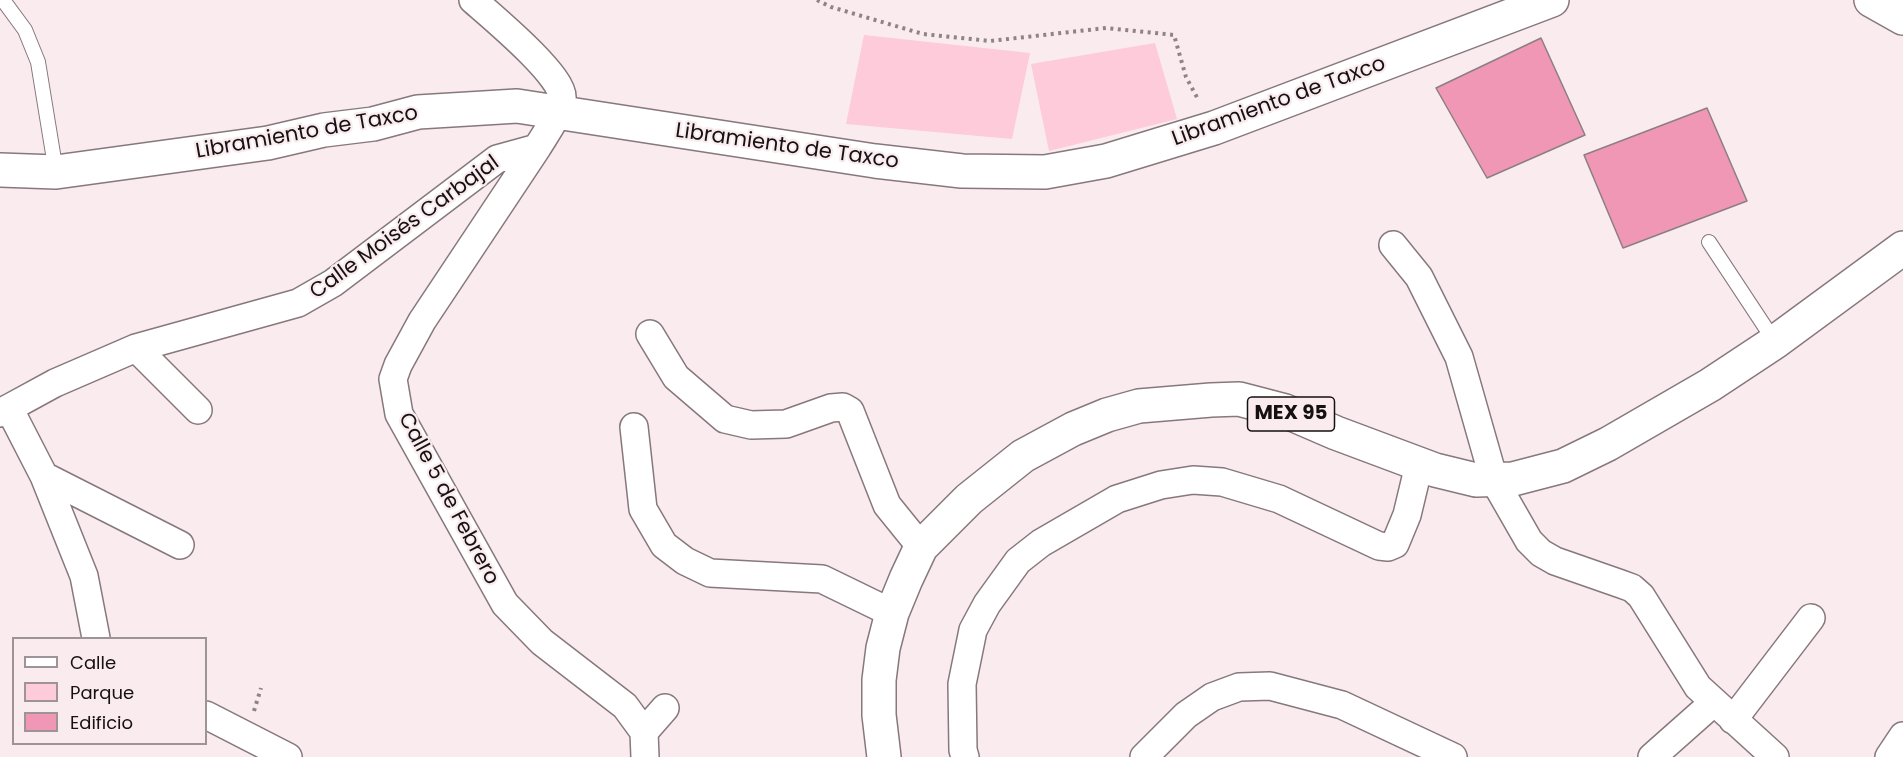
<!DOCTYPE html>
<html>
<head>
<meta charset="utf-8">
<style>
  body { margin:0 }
  #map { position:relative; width:1903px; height:757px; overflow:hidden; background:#faebef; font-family:Poppins,sans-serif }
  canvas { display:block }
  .legend { position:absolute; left:12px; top:637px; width:195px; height:108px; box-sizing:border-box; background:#faebef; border:2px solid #9e9397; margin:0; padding:8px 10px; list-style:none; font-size:18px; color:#151012 }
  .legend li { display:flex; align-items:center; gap:12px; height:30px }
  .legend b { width:30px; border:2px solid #9e9397 }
</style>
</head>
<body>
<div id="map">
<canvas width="1903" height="757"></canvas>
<ul class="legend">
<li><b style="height:8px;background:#fff"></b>Calle</li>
<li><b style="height:16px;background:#fdcbda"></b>Parque</li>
<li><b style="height:16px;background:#f097b6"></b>Edificio</li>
</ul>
</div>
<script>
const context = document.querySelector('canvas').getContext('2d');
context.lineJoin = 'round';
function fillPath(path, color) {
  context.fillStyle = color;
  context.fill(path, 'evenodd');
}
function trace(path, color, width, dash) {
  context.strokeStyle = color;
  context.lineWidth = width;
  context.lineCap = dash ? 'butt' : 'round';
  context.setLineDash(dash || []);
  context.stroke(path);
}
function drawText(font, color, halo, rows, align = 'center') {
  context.font = font + ' Poppins,sans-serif';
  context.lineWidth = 4.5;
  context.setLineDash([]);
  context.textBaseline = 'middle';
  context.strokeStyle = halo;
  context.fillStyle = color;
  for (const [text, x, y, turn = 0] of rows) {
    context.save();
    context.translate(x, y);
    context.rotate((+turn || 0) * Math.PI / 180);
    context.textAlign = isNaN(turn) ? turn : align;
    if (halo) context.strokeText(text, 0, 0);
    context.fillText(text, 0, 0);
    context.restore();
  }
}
fillPath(new Path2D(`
  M864 35 1030 53 1012 139 846 124Z
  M1155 43 1177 119 1049 151 1031 64Z`), '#fdcbda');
const building = new Path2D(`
  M1541 38 1585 135 1487 178 1436 88Z
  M1707 108 1747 201 1623 248 1584 155Z`);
fillPath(building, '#f097b6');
trace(building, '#8c7e82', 1.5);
const lane = new Path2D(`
  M3 0 25 30 38 62 56 172
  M1709 242 1775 342`);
const street = new Path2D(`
  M537 148 422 321 398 365 393 379 399 414 505 604 542 642 625 706 644 732 645 757
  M1393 245 1419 277 1459 357 1494 480 1529 541 1541 553 1555 561 1621 584 1632 588 1641 596 1698 687 1775 757
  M650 334 676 377 725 419 751 425 786 424 831 408 843 407 850 411 887 505 921 547
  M136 348 198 410
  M9 408 44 476 84 576 96 638
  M0 413 55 383 136 348 298 303 333 283 497 159 537 148C546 133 559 116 562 98 565 77 490 15 473 0
  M634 427 643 509 664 545 685 561 710 573 822 579 892 613
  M44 476 180 545
  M206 715 288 757
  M1733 720 1811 618
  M644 732 665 708
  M965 757 963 750 962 684 973 630 987 604 1018 561 1041 543 1117 499 1161 485 1193 480 1222 482 1279 499 1379 546 1388 547 1395 544 1407 515 1419 465
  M1144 757 1186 715 1212 697 1239 687 1270 686 1342 705 1453 757
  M1652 757 1713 703
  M1889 757 1903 736`);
const secondary = new Path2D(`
  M1871 0 1903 18
  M0 170 56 172 268 143 324 130 373 124 418 112 517 106 875 161 962 171 1045 172 1106 161 1214 128 1552 0`);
const primary = new Path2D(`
  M884 757 879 715V680L883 648 892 613 906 579 921 547 969 499 1023 456 1073 429 1107 415 1139 406 1211 400 1239 399 1285 411 1336 433 1435 470 1476 480 1513 479 1563 466 1608 444 1710 385 1775 342 1903 248`);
trace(lane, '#86787c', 16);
trace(street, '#86787c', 30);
trace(secondary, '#86787c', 36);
trace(primary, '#86787c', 36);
trace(new Path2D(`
  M817 0 831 7 923 34 990 41 1106 28 1174 35 1186 77 1199 101
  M254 711 261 688`), '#8e8487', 4, [3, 4.5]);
trace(lane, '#fff', 14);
trace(street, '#fff', 27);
trace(secondary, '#fff', 33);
trace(primary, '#fff', 33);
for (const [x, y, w] of [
  [1291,414,87]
]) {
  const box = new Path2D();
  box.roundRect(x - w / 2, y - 17, w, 34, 4.5);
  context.fillStyle = '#faebef';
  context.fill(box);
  trace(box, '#151012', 1.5);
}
drawText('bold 20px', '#151012', null, [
  ["MEX 95",1291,414]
]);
drawText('21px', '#151012', '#faebef', [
  ["Libramiento de Taxco",1279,102,-20],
  ["Libramiento de Taxco",307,133,-10],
  ["Libramiento de Taxco",787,147,8],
  ["Calle Moisés Carbajal",405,228,-36],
  ["Calle 5 de Febrero",448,499,62]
]);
</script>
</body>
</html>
